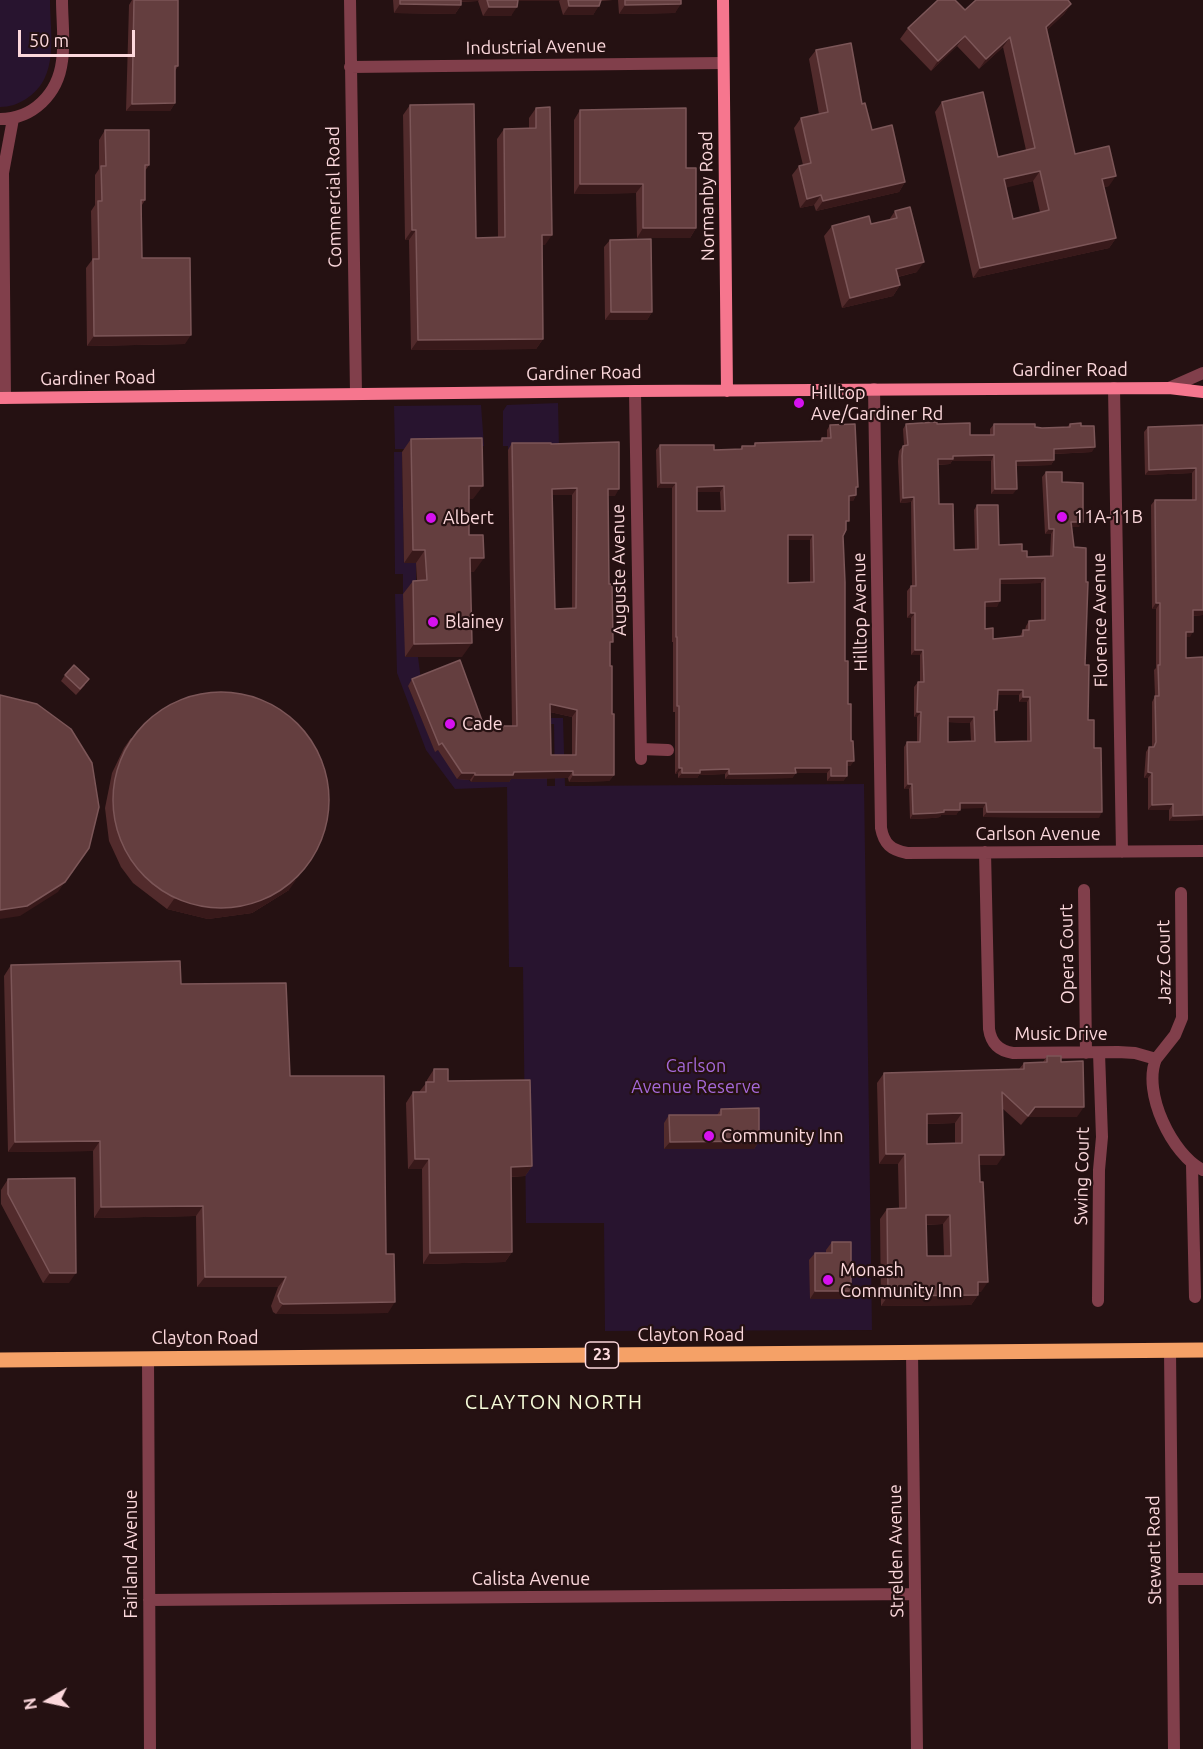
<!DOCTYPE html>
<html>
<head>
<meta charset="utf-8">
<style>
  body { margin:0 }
  #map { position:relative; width:1203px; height:1749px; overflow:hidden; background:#251112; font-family:Ubuntu,sans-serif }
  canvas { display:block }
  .north { position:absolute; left:18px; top:1671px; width:60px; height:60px; -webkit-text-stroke:4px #251112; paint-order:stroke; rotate:261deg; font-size:16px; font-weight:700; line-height:24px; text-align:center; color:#fcd8dc }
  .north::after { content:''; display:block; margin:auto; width:21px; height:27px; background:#fcd8dc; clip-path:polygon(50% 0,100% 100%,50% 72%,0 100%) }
  .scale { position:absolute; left:18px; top:30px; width:117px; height:27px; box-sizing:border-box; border:3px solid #fcd8dc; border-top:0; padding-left:8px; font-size:18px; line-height:21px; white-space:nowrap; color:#fcd8dc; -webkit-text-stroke:4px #251112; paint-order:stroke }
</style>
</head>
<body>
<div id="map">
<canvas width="1203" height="1749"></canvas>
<div class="north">N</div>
<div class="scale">50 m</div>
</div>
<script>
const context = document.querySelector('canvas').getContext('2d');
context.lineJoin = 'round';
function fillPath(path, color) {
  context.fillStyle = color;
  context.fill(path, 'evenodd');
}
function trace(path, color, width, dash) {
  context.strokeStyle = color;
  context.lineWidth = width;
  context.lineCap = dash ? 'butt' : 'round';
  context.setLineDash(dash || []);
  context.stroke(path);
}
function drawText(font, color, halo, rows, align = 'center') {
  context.font = font + ' Ubuntu,sans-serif';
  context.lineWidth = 4.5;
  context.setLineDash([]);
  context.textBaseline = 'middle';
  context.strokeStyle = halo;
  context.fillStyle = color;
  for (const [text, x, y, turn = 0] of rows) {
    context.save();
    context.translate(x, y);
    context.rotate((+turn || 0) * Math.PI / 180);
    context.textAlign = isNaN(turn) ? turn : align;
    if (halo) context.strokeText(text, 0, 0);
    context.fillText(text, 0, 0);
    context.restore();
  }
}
fillPath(new Path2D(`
  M0 0H50C50 34 60 78 26 99 18 104 10 107 0 107Z
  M558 403 559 449 508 450V446H503V411L507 405Z
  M481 405 484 446H473V449H395L394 406Z
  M394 452H402L404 563H416V594L405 657H418L421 680 408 686 435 751 438 750 471 782H508L509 779 547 778V786H555L554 724H523V718H563L565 786 864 784 872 1330 605 1331 604 1223H526L523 967H509L507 787 455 789 426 750 397 673 395 594H403V574H395Z`), '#28142f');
trace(new Path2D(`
  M350 0 356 393
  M350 67 723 63
  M0 119C33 119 58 94 62 61 65 42 62 20 62 0
  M1114 388 1122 852
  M1169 388 1203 373
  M874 389 881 828C884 844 891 850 907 853L1203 851
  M635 391 641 759
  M5 398 3 173 13 119
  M641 749 668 750
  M985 852 989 1029C991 1043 999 1051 1013 1053L1118 1052 1135 1053 1156 1059C1142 1092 1172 1155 1203 1170
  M1084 890 1086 1053
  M1156 1059 1175 1035 1182 1018 1181 893
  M1192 1165 1195 1297
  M1098 1301 1099 1170 1102 1137 1099 1053
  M1170 1350 1174 1749
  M912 1352 917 1749
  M148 1358 150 1749
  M1173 1579H1203
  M149 1600 914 1594`), '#813f4b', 12);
trace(new Path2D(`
  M723 0 727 391
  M0 398 635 391 1169 388 1203 392`), '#f6768e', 12);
trace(new Path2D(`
  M0 1360 1203 1350`), '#f5a167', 15);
fillPath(new Path2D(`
  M132 0H178V66L175 71V103L170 111H126L129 5Z
  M393 0H613L601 1 593 15H563L559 1H518L511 16H483L478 1 461 2V5L455 14 394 13Z
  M618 0H681L675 13 619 14Z
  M1071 4 1064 14 1047 30 1075 154 1109 186 1104 187 1116 238 1109 248 973 278 935 112 942 102 998 157 1026 150 1003 47 979 69 957 46 931 71 900 39 908 28 965 10ZM1033 181 1040 212 1013 219 1006 187Z
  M816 50 862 104 872 130 905 182 899 192 816 211 814 205 800 208 792 175 799 166 803 165 794 128 801 118 819 114 809 59Z
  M410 105 476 238H498L497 139 504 129H529V118L536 108 545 245H542L543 339 536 349 411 350 409 240H405L403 115Z
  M580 110 686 168 696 228 690 238H637L636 193 574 194V120Z
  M105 130 149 165 145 171V200L142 205V258L185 344 87 346 86 268 92 260 91 211 95 205V175L99 169V140Z
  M895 211 917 272 898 277 900 285 893 296 842 308 824 236 832 226 871 224 889 220Z
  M610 240 652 312 647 320H605L604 247Z
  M906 424H937L970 435H990V429L994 424 1042 428 1067 427 1070 424 1081 426 1092 452 1054 454V460L1051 465 1016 466 1013 494H991V461H952L950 464 938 465 939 504 954 550 975 549 974 510 977 505 999 545 1022 551 1027 557 1050 556 1051 534H1045L1042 477 1046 472 1062 482 1079 527H1072L1085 665 1088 720 1094 748 1099 818 983 817V808H960L956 815H941L940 817 933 818 910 819 909 789H904V747L907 742H917V717H914V687L918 682H920V655H911V618H907V591L911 586H912L911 502 900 503 898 461 899 451 903 446H904L903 429ZM1041 583V620L1029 621 1026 626 1025 630H1023L1020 636 993 639 985 629V607H997L1000 584ZM998 695H1019V702H1027V741L995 742 994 715ZM948 722 970 723 971 741 948 742Z
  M830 425 856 490V495L853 501H849L846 525 843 536 845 661 848 704 854 761 850 766H847V776L843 781H827V773H796L792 778 725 779V774L699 775 697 778H678V773L675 774V712H673V642H672V488H657L656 450 660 445 714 450 740 449 742 446H753L755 443 819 441 822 438H827V430ZM697 492H720L721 511H697ZM788 540H810V583H788Z
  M1203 425V615L1193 616 1190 637H1186V658L1203 820 1169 821V810H1148V778H1144L1146 752 1149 747H1152V702L1155 696 1154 670 1156 668V609H1152L1151 505 1155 500H1192V473L1145 475 1144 432 1148 427Z
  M411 439 473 499H469V535L474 572H470L462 657H405L403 594 413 581H417L416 563H404L402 452Z
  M512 443 551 444 615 496H608L610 645 614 775 609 781 569 782 568 778 511 779 509 782H471L470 780 457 779 438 750 435 752 408 686 412 679 484 726H512L508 450ZM552 495H572V608L555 609ZM550 712 572 717V755H551Z
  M65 675 85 685 76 695 61 681Z
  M131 738 289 890 252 913 208 919 167 909 133 883 121 867 109 841 105 808 112 773 124 748Z
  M11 965 181 984 290 1076 386 1254 388 1313 276 1314 273 1312 271 1306 278 1287H197L196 1216 94 1218 93 1151 8 1152 4 976Z
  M1047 1056 1061 1062 1077 1117H1028L1021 1125 1003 1109 997 1165H979L981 1292H978V1295L971 1305 881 1306 880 1219 887 1209 899 1208 898 1164H879L877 1083 884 1073 1019 1069 1024 1063 1043 1062ZM955 1123V1143L927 1144V1124ZM943 1224 944 1256H927L926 1225Z
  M434 1069 448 1081 532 1166 525 1176 511 1177 512 1252 505 1262 423 1264 422 1169H408L406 1103 413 1092H419L427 1082V1080Z
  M721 1109 759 1141 754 1149H664V1123L669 1115H717Z
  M8 1179 69 1283H43L1 1204V1190Z
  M832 1242 851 1291 846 1299H810L809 1260 815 1253H826V1250Z`), '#522b2c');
fillPath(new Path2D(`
  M457 0H479L478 1 455 2Z
  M514 0H560L559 1H513Z
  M400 4 461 5 455 14 394 13Z
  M681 4 675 13 619 14 625 5Z
  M1071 4 1064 14 1039 38 1046 27Z
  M569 6H599L593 15H563Z
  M489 7H517L511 16H483Z
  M965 36 957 46 931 71 938 61Z
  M1010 37 1003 47 979 69 986 59Z
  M175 103 170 111H126L132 104Z
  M1040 171 1033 181 997 190 1004 179Z
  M1116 176 1109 186 1095 189 1102 179Z
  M905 182 899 192 816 211 823 201Z
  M580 184H643L636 193 574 194Z
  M821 195 814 205 800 208 807 199Z
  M643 228H696L690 238H637Z
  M412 230H416L409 240H405Z
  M542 235H552L545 245H535Z
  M1116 238 1109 248 973 278 980 268Z
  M924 262 917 272 889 279 896 269Z
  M900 285 893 296 842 308 850 298Z
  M611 312H652L647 320H605Z
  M191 335 185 344 87 346 94 336Z
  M543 339 536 349 411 350 418 340Z
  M1095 447 1092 452 1050 454 1054 449Z
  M994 455 991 461H952L950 464 934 465 938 459 953 456Z
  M1054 460 1051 465 1012 466 1016 461Z
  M1196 468 1192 473 1145 475 1149 470Z
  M661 483H676L672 488H657Z
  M469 486H483L473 499H459Z
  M724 486 720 492H693L697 487Z
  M577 488 572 495H547L552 489Z
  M608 489H619L615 496H603Z
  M995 489H1017L1013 494H991Z
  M856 495 853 501H845L849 496Z
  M914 497 911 502 900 503 903 498Z
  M1071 522H1083L1079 527H1068Z
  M1049 529H1054L1051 534H1045Z
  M788 535H813L810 540H784Z
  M413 550H425L416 563H404Z
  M470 558H484L474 572H461Z
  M1045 578 1041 583 996 584 1000 579Z
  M1000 601 997 607H981L985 602Z
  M1156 603H1160L1156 609H1152Z
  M1193 610H1203V615L1189 616Z
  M911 613H915L911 618H907Z
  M1186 632H1193L1190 637H1182Z
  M472 643 462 657H405L414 644Z
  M915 650H923L920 655H911Z
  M998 690H1023L1019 695H994Z
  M1023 697H1030L1027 702H1019Z
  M550 704 577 710 572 717 546 711Z
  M917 712H921L917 717H914Z
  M948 717H974L970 723 944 722Z
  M847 761H854L850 766H843Z
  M679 768H682L678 773 675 774Z
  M795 768H831L827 773H792Z
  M729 769 725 774 699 775 697 778H678L682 773 700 770Z
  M573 771 568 778 511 779 509 782H471L475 775 514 772Z
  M1148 772 1152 773 1148 778H1144Z
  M462 773H475L470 780 457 779Z
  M796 773 792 778 725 779 729 774Z
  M573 775H614L609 781 569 782Z
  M831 776H847L843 781H827Z
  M908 784H912L909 789H904Z
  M960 803H986L983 808 956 809Z
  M1173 804 1169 810H1148L1152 805Z
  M944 810H960L956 815H941L940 817 933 818 910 819 913 814Z
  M987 812H1102L1099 818 983 817Z
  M1203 815V820L1169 821 1173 816Z
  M89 848 58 892 20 916 0 919V910Z
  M296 880 289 890 252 913 208 919 167 909 174 899Z
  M1035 1107H1084L1077 1117H1028L1021 1125Z
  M962 1113 955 1123 920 1124 927 1114Z
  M100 1141 93 1151 8 1152 15 1142Z
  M759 1141 754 1149H664L670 1142Z
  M886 1154H905L898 1164H879Z
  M979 1155H1004L997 1165H972Z
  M415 1159H429L422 1169H408Z
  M532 1166 525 1176 504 1177 511 1167Z
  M203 1206 196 1216 94 1218 101 1207Z
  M926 1215H950L943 1224 919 1225Z
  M512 1252 505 1262 423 1264 430 1253Z
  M50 1273H76L69 1283H43Z
  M205 1277H286L278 1287H197Z
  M978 1282H988L981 1292H971Z
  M815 1291H851L846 1299H810Z
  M978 1295 971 1305 881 1306 888 1296Z
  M395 1302 388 1313 276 1314 283 1304Z`), '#38191a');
const building = new Path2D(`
  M134 0H178V66H175V103L132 104Z
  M400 0H461V5L400 4Z
  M487 0H518L517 7H489Z
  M568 0H601L599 6H569Z
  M625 0H681V4L625 5Z
  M938 0H955L965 10 976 0H1068L1071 4 1046 27 1075 154 1109 146 1116 176 1102 179 1116 238 980 268 942 102 983 92 998 157 1035 148 1010 37 986 59 965 36 938 61 908 28ZM1040 171 1049 210 1013 219 1004 179Z
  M851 43 862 104 865 103 872 130 892 125 905 182 823 201 821 195 807 199 799 166 811 163 801 118 828 112 816 50Z
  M474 104 476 238 505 237 504 129 536 128V108L550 107 552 235H542L543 339 418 340 416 230H412L410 105Z
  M686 108V168H696V228H643V184H580V110Z
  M105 130H149V165H145V200H141L142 258H190L191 335 94 336 93 259H99L98 201H102L101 166H106Z
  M910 207 924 262 896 269 900 285 850 298 832 226 869 216 871 224 897 218 895 211Z
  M651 239 652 312H611L610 240Z
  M937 422V424L970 423V435H994V424H1035V427L1042 428 1070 427V424L1081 423V426H1094L1095 447 1054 449V460L1016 461 1017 489H995L994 455 953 456V459H938L939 504H953L954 550 978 549 977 505H998L999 545 1022 544V551H1027V557L1053 556 1054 529H1049L1046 472H1062V482L1083 483V522H1071L1074 547 1086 548V582H1088L1085 665H1089L1088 720H1094V748H1101L1102 812H987L986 803H960V810H944V812L936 813 913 814 912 784H908L907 742H920L921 712H917L918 682H924L923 650H915V613H911V586H916L914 497 903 498 902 456 903 446 908 445 906 424ZM1045 578V620L1029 621V630H1023V636L993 639V628L985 629V602L1000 601V579ZM998 690H1023V697H1030L1031 741 995 742 994 710H997ZM948 717H974L975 741 948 742Z
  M855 424 858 487H856V495L849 496V521H846V530L843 536 845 582V661H848V704H851V741H853L854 761H847V776H831V768H795L796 773 729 774V769L700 770V773H682V768H679V706H677V637H676V483H661L660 445H714V450L742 449V446H755V443L822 441V438H831L830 425ZM724 486 725 511H697V487ZM788 535H813L814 582 788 583Z
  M1203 425V610H1193V632H1186V658L1203 657V815L1173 816V804L1152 805V773L1148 772 1149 747H1154L1156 742 1155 696H1159L1158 665H1160V603H1156L1155 500H1196V468L1149 470 1148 427Z
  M482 438 483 486H469V535H483L484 558H470L472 643 414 644 413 581 427 580 425 550H413L411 439Z
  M619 442V489H608L609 584H612L613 642H610V666H612V714H614V775H573V771L514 772 513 775H475V773H462L442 743 439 745 412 679 460 660 484 726H517L512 443H551V444ZM577 488 576 608 555 609 552 489ZM550 704 577 710 576 755H551Z
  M74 665 89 679 80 689 65 675Z
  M113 800a108 108 0 1 1 216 0a108 108 0 1 1-216 0Z
  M0 695 37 704 71 729 92 763 99 807 89 848 65 882 27 906 0 910Z
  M180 961 181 984 286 983 290 1076H384L386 1254H394L395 1302 283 1304 280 1302 278 1296 286 1277H205L203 1206 101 1207 100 1141 15 1142 11 965Z
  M1047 1056H1061V1062L1083 1061 1084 1107H1035L1028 1116 1002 1092 1004 1155H979L980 1182H983L988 1282H978V1295L888 1296 887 1209 906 1208 905 1154H886L884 1073 1024 1069V1063L1047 1062ZM962 1113V1143L927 1144V1114ZM926 1215H950L951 1256H927Z
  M434 1069H448V1081L530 1080 532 1166 511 1167 512 1252 430 1253 429 1159H415L413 1092H426V1082H434Z
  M759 1108V1141L670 1142 669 1115H721V1109Z
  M75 1178 76 1273H50L8 1194V1179Z
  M832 1242H851V1291H815V1253H832Z`);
fillPath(building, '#643e3f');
trace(building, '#7c5658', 1.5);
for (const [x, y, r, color] of [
  [799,403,6,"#d611ef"],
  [1062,517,6,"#d611ef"],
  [431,518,6,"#d611ef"],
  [433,622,6,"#d611ef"],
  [450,724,6,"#d611ef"],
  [709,1136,6,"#d611ef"],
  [828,1280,6,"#d611ef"]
]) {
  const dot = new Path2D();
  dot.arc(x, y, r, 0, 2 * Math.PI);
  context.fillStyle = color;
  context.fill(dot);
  trace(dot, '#251112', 2);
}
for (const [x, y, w] of [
  [602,1355,33]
]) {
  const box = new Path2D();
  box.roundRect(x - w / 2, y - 13, w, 26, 4.5);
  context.fillStyle = '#251112';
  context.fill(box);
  trace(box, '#fcd8dc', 1.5);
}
drawText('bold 16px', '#fcd8dc', null, [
  ["23",602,1355]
]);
drawText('18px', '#fcd8dc', '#251112', [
  ["Industrial Avenue",536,47,-1],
  ["Normanby Road",707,196,-91],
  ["Commercial Road",334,197,-91],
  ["Gardiner Road",1070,370],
  ["Gardiner Road",584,373,-1],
  ["Gardiner Road",98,378,-1],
  ["Auguste Avenue",619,570,-91],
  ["Hilltop Avenue",860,612,-91],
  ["Florence Avenue",1100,620,-91],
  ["Carlson Avenue",1038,834],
  ["Opera Court",1067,954,-91],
  ["Jazz Court",1164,962,-91],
  ["Music Drive",1061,1034],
  ["Swing Court",1082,1176,-89],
  ["Clayton Road",691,1335],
  ["Clayton Road",205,1338],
  ["Stewart Road",1154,1550,-91],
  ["Strelden Avenue",896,1551,-91],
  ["Fairland Avenue",131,1554,-90],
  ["Calista Avenue",531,1579]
]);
drawText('18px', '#fcd8dc', '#251112', [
  ["Hilltop",811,393],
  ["Ave/Gardiner Rd",811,414],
  ["11A-11B",1074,517],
  ["Albert",443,518],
  ["Blainey",445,622],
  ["Cade",462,724],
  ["Community Inn",721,1136],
  ["Monash",840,1270],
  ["Community Inn",840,1291]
], 'left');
drawText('18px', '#a468d8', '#251112', [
  ["Carlson",696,1066],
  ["Avenue Reserve",696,1087]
]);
context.letterSpacing = '1.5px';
drawText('20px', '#f7fdda', '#251112', [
  ["CLAYTON NORTH",554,1402]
]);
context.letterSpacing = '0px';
</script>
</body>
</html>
